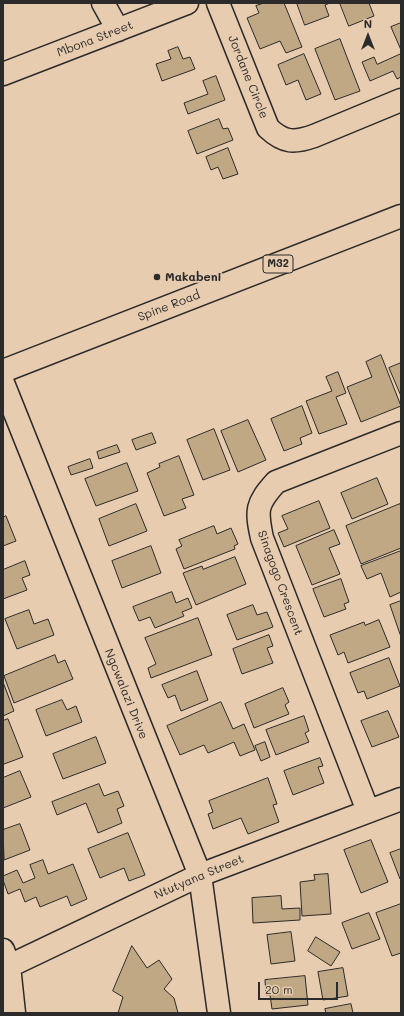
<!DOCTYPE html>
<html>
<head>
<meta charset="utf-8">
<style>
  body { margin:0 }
  #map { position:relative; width:404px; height:1016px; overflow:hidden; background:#e8ccaf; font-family:Mali,sans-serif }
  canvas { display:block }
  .frame { position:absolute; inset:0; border:4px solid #2b2b2b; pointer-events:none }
  .north { position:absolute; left:348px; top:16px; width:40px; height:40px; -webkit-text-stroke:3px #e8ccaf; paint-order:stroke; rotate:0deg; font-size:11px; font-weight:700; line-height:16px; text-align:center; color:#2b2b2b }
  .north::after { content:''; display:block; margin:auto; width:14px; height:18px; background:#2b2b2b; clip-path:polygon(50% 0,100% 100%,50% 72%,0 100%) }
  .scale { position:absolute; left:258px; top:982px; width:80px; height:18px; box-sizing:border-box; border:2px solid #2b2b2b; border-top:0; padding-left:5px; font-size:12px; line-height:14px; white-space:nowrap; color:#2b2b2b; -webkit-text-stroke:3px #e8ccaf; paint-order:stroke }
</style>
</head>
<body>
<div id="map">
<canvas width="404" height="1016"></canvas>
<div class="frame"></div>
<div class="north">N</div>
<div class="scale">20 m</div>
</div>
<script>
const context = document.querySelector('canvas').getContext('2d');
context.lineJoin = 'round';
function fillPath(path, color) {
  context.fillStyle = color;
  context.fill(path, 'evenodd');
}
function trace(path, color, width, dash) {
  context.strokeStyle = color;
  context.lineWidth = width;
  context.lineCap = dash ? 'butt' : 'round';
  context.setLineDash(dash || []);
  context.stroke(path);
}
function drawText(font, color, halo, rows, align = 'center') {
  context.font = font + ' Mali,sans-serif';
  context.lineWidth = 3.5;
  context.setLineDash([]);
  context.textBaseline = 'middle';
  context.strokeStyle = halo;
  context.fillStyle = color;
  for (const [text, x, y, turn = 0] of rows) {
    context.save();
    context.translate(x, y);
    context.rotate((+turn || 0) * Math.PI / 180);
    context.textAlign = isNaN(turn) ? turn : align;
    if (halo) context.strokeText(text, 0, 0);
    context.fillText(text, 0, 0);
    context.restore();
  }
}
const building = new Path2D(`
  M264 3H284L302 47 286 53 280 41 260 49 247 18 259 13 256 6Z
  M297 3H330L325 5 329 16 305 25Z
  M340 3H369L374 16 349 26Z
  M401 23V50L391 27Z
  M340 39 360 91 335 100 315 49Z
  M178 47 183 59 190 57 195 69 162 81 156 64 171 59 168 51Z
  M304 54 321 94 306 100 298 80 286 85 278 65Z
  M401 54V77L397 79 393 71 370 81 362 62 374 57 377 64Z
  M216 76 225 100 188 114 184 103 208 94 203 81Z
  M219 119 223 129 228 128 233 140 197 154 188 131Z
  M228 148 238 174 223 179 218 167 211 170 206 157Z
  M381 355 401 406 361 422 347 387 372 377 366 362Z
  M401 363V396L389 368Z
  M338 372 346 393 336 397 347 424 319 434 306 401 332 391 326 377Z
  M302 406 312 433 300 438 302 444 284 451 271 419Z
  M248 420 266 460 238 472 221 431Z
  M214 429 230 470 203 480 187 440Z
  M152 433 156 443 136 450 132 440Z
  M117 445 120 452 99 459 97 452Z
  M179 456 194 495 182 499 186 508 164 516 147 473 160 467 159 464Z
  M90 459 93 468 71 475 68 467Z
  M127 463 138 491 96 506 85 479Z
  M377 478 388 504 352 519 341 493Z
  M319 501 330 528 284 547 278 533 288 529 282 516Z
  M136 504 147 531 109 546 99 519Z
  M400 504 401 508V548L361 564 346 526Z
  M6 516 16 541 3 546V518Z
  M214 526 217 534 231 528 238 544 234 546 235 549 184 569 176 549 182 546 179 540Z
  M334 530 340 544 329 548 340 574 312 585 296 546Z
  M151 546 161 573 122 588 112 561Z
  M401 551V592L390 597 381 573 367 579 361 566Z
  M235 557 246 584 196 605 183 573 202 566 203 569Z
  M25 561 30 575 22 578 27 590 3 599V570Z
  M341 579 349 602 344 604 346 609 324 617 313 589Z
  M172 592 176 603 188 598 192 608 182 612 184 616 155 628 150 617 139 621 133 607Z
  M401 601V637L390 605Z
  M253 605 257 615 267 612 273 627 237 640 227 615Z
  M29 610 34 624 48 619 54 635 17 649 5 619Z
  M198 618 212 655 151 678 148 668 156 664 145 638Z
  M379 620 390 647 348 663 344 652 338 655 330 635 364 622 365 625Z
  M269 635 273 646 267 648 273 663 242 674 233 649Z
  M55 655 58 663 65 660 73 679 14 703 4 676Z
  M389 658 400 686 367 699 364 691 358 693 350 673Z
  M197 671 208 700 181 711 175 695 168 698 162 685Z
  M3 682 14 711 3 716Z
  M283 688 289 702 285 705 289 714 254 728 245 704Z
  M62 700 67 710 76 706 82 722 46 736 36 710Z
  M221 702 233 729 244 724 255 750 240 756 234 742 208 753 204 745 180 755 167 726Z
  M388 711 399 737 372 747 361 721Z
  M304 716 309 731 305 733 309 742 276 755 266 730Z
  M8 719 23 757 4 764 3 761V721Z
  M96 737 106 763 63 779 53 754Z
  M265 742 270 757 261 761 255 746Z
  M320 758 323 766 318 767 324 783 293 795 284 771Z
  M20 771 31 797 3 808V778Z
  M268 778 277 804 273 805 279 822 248 834 241 818 213 829 208 814 213 812 209 801Z
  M99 784 104 796 118 791 124 806 117 809 122 823 98 833 86 803 57 815 52 802Z
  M20 824 30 850 4 860 3 830Z
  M128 833 145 875 129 881 124 868 100 878 88 849Z
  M371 840 388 882 361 893 344 850Z
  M401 849V878L400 879 390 853Z
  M43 860 48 874 73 864 87 899 71 906 67 896 40 907 36 897 25 902 20 889 8 894 3 880V876L17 870 23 883 35 878 30 865Z
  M328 874 331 914 302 916 300 882 315 880 314 875Z
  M281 896 282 909 300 908V920L253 923 252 898Z
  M401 904V953L392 956 376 913Z
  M369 913 380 939 352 949 342 923Z
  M291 932 295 961 271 964 267 935Z
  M316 937 340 952 331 966 308 951Z
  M132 946 147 968 159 960 172 979 164 989 174 998 178 1013H118L123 997 113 991Z
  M343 968 348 996 323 1000 318 972Z
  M305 976 308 1005 272 1009 270 995H266L265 980Z
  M351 1004 353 1013H326L325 1009Z`);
fillPath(building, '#c1a884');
trace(building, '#2b2b2b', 1);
const minor = new Path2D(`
  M103 3 118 30
  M218 3 268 128C284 143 294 143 314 136L401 100
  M3 74 187 3
  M3 383 200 875 219 1013
  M368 811 262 538C256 510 256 504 276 482L401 433
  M3 950 9 966 14 1013
  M3 969 200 875 401 799`);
const major = new Path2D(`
  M3 371 401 216`);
trace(minor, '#2b2b2b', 25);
trace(major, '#2b2b2b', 25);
trace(minor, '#e8ccaf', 22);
trace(major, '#e8ccaf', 22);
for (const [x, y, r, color] of [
  [157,277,4,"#2b2b2b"]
]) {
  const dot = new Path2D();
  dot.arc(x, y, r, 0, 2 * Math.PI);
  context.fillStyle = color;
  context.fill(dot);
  trace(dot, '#e8ccaf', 1.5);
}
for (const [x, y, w] of [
  [278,264,30]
]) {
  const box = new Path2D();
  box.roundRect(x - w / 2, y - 9, w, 18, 3);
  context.fillStyle = '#e8ccaf';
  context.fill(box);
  trace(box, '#2b2b2b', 1);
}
drawText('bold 11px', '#2b2b2b', null, [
  ["M32",278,264]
]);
drawText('12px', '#2b2b2b', '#e8ccaf', [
  ["Mbona Street",95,39,-21],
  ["Jordane Circle",248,77,68],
  ["Spine Road",169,306,-21],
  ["Sinagogo Crescent",280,583,70],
  ["Ngcwalazi Drive",126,694,68],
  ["Ntutyana Street",199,877,-23]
]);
drawText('bold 12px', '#2b2b2b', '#e8ccaf', [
  ["Makabeni",165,277]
], 'left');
</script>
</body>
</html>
